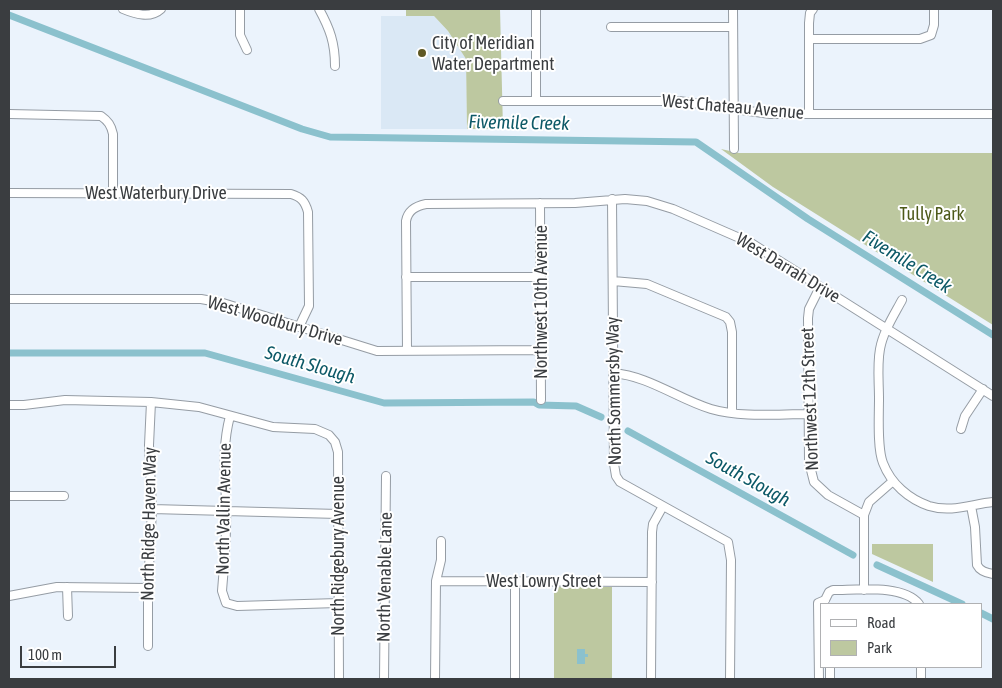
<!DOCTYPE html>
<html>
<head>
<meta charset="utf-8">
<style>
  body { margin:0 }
  #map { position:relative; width:1002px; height:688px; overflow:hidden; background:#ebf3fc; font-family:"Asap Condensed",sans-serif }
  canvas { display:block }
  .frame { position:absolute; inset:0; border:10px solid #3a3d40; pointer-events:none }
  .legend { position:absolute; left:820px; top:603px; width:162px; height:65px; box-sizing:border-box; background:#fff; border:1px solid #b0b1b3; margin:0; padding:6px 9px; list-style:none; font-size:15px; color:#3a3d40 }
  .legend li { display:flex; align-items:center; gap:10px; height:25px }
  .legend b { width:25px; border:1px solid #b0b1b3 }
  .scale { position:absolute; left:20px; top:646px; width:96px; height:22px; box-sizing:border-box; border:2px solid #3a3d40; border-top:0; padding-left:6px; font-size:15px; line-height:18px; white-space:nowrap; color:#3a3d40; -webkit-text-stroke:4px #fff; paint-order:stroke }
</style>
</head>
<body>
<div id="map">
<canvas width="1002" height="688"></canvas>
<div class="frame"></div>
<ul class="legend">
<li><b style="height:6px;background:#fff"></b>Road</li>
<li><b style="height:14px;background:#bdc8a0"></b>Park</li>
</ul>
<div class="scale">100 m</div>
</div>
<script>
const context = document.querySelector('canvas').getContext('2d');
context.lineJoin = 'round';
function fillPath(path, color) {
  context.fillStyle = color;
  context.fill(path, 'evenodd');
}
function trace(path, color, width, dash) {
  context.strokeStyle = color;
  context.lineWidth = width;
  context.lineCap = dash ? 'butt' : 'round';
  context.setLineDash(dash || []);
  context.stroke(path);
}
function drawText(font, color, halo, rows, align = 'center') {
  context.font = font + ' "Asap Condensed",sans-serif';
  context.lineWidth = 4;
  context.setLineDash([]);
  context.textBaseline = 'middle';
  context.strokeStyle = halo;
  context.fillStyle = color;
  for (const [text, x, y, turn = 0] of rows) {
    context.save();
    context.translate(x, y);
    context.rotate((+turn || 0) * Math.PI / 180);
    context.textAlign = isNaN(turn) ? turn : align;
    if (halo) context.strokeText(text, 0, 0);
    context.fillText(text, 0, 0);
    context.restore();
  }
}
fillPath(new Path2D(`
  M381 16H434L448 31 466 59 467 129H381Z`), '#dae8f5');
fillPath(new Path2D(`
  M406 9H500L503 129H467L466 59 448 31 434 16H406Z
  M721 149 739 153H993V325L773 187Z
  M872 544H933V582L872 554Z
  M554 587H612V679H554Z`), '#bdc8a0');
fillPath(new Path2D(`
  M577 649H585V654H588V657H585V664H577Z`), '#8bc1cd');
trace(new Path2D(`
  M9 15 302 129 330 137 696 142 808 219 993 335
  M9 353H205L384 403 534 402 539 405 576 406 601 417
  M628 431 853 555
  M877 565 962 604
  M981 613 993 619`), '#8bc1cd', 7);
const minor = new Path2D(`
  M123 9C135 14 150 19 161 9
  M240 9V35L247 50
  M319 9C330 29 335 43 335 66
  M733 9 734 149
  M611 27H733
  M809 39H920L931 35 934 25V9
  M503 101H679L770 114H993
  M536 101V9
  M9 114 101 116C108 121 111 125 113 134V193
  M809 114V23L810 13 813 9
  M9 193 291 194C301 197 305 201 308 212L309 306 299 327
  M612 199 614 464 616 476 620 482 728 542 731 560 730 679
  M540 203 541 400
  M406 277H541
  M613 281 647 284 726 317 730 322 732 332V413
  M820 287 809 309 808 318 809 462 814 482 828 495 864 515
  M9 299H201L223 303 377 351 541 350
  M902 300C894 315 883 332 880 349 877 365 879 382 879 399 879 416 877 448 883 463 891 484 909 499 929 506 951 513 972 504 993 502
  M407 351 406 221C408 210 416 206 426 204L575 203 625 199 647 201 673 209 751 243 993 396
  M613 373C649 376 678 399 711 409 742 418 777 414 808 414
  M9 405H24L65 400 151 402 199 407 273 427 315 429 329 435 335 442 338 452 339 679
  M230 416C221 451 226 476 226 511 227 537 224 565 222 591L226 603 237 606 338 603
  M961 429 965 416 983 389
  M9 496H64
  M971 506 975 527 977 565C980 571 986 573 993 574
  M152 509 338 514
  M436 581 652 582
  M67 587 68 616
  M864 590V515L869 502 893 481
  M9 596 57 587 148 588
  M825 600 829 592 833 590C857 590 903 584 919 604
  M148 646V588L152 509 149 445 151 402
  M384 679 386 476
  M435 679 436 581 441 560V541
  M515 679V581
  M651 679 652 532 653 524 663 506
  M819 679 818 603 825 600
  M830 679V667
  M921 679V667`);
trace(minor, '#959ca4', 10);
trace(minor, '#fff', 8);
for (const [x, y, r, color] of [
  [422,53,5,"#5e5824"]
]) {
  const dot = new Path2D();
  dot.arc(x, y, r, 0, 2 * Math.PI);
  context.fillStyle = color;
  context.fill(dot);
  trace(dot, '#fff', 2);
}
drawText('18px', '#3a3d40', '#fff', [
  ["City of Meridian",432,43],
  ["Water Department",432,64]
], 'left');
drawText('18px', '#3a3d40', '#fff', [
  ["West Chateau Avenue",733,107,5],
  ["West Waterbury Drive",156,193],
  ["West Darrah Drive",788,268,31],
  ["Northwest 10th Avenue",541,302,-90],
  ["West Woodbury Drive",275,321,16],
  ["North Sommersby Way",614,391,-91],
  ["Northwest 12th Street",810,399,-92],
  ["North Vallin Avenue",224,509,-89],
  ["North Ridge Haven Way",149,524,-89],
  ["North Ridgebury Avenue",338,556,-90],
  ["North Venable Lane",385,577,-89],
  ["West Lowry Street",544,581]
]);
drawText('18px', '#4d5919', '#fff', [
  ["Tully Park",932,214]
]);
drawText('italic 19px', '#0d5967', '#fff', [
  ["Fivemile Creek",519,123,1],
  ["Fivemile Creek",907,262,32],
  ["South Slough",310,365,16],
  ["South Slough",748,479,29]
]);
</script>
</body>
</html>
